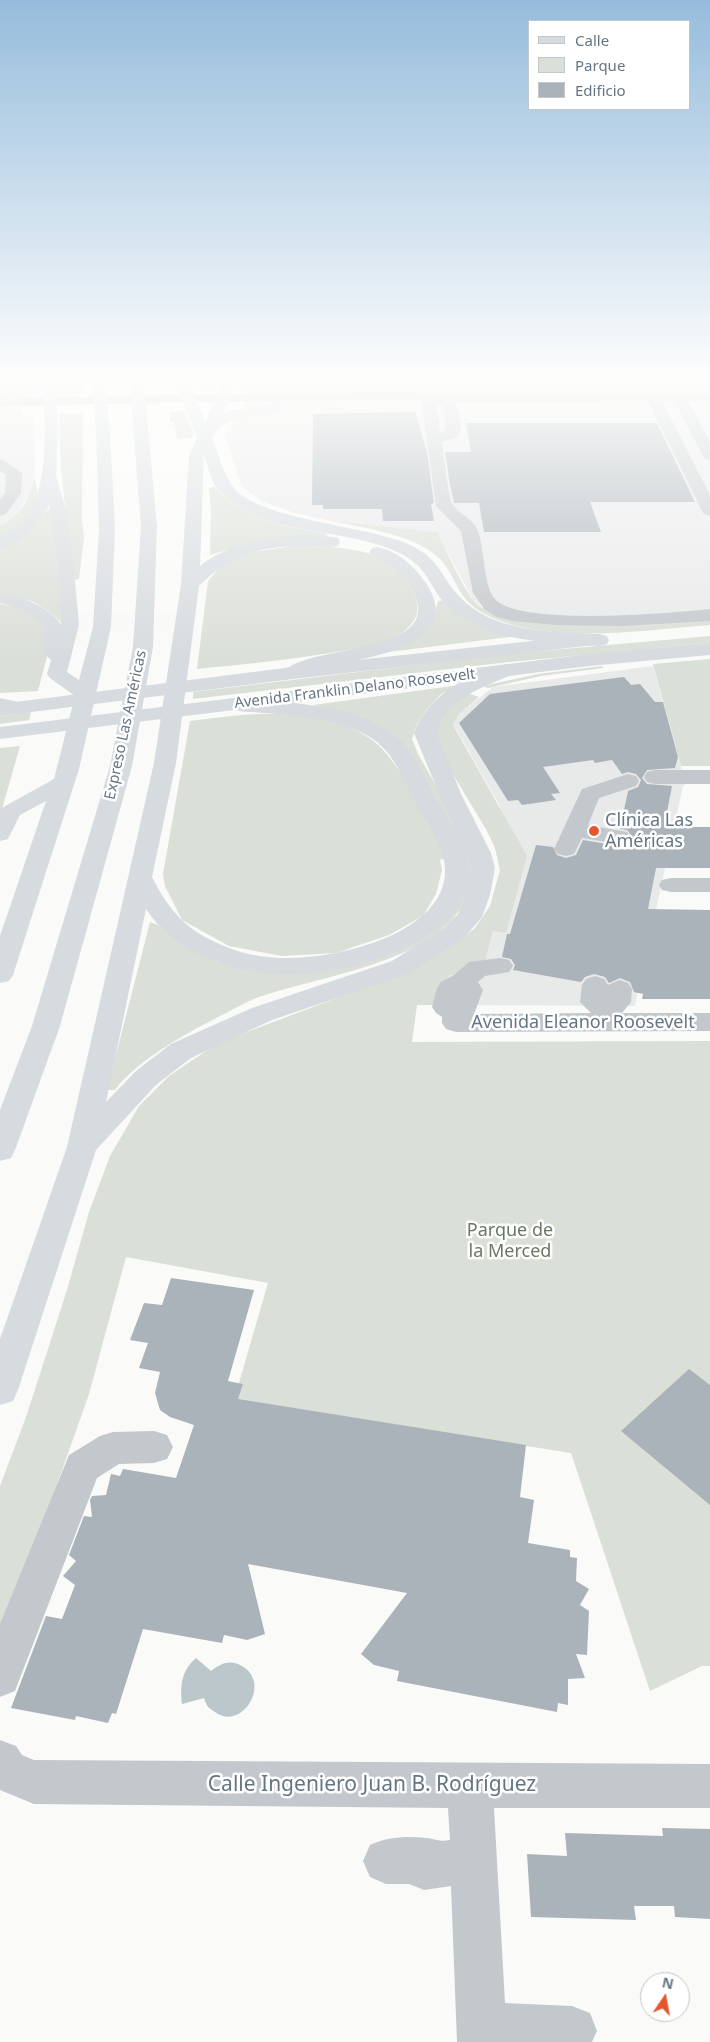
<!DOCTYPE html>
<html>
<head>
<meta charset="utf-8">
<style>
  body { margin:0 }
  #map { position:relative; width:710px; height:2042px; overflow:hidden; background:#fafaf8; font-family:"Noto Sans",sans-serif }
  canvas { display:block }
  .legend { position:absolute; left:528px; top:20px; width:162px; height:90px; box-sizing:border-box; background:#fff; border:1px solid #c1c8cd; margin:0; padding:6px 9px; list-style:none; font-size:15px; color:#657683 }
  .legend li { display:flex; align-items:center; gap:10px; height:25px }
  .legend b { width:25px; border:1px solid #c1c8cd }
  .north { position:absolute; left:640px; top:1972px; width:50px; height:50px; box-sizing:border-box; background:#fff; border:1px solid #c1c8cd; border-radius:50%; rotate:12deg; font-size:14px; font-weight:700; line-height:20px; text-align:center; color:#657683 }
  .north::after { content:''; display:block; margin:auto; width:18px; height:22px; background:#e4572e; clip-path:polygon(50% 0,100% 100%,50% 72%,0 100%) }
</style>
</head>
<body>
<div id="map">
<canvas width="710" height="2042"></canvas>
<ul class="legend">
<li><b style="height:6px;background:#d6dbdf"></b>Calle</li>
<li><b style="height:14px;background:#dadfd7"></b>Parque</li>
<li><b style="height:14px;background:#aab3b9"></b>Edificio</li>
</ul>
<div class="north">N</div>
</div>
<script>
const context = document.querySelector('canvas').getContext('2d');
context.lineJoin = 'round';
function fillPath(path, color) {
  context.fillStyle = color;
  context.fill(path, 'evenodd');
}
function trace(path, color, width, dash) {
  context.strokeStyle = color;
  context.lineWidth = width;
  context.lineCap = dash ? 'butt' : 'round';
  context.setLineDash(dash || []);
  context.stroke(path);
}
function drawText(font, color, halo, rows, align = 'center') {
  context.font = font + ' "Noto Sans",sans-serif';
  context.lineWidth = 5;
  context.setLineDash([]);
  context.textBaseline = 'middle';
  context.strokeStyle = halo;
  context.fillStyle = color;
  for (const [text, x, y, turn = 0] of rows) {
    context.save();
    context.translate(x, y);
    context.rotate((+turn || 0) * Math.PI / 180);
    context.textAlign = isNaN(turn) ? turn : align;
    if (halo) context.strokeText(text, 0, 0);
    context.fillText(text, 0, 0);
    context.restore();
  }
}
fillPath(new Path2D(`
  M0 374H29L32 389 22 394 21 413 33 418 35 465 32 492 13 518 0 526Z
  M238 374H710V619L628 625 586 626 558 624 493 614 473 600 437 532 326 520 295 513 263 502 242 487 225 436 231 422 247 413Z
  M653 666 686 784 683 786 635 1006 438 1005 449 976 485 963 493 931 506 933 500 806 453 724 459 714 493 687Z`), '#e8e9e9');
fillPath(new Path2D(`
  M56 374H80L83 394H59Z
  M193 374H212L217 391H200Z
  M238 374H398L404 387 401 389 396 390 241 391Z
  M184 411 194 435 191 438 177 439 174 422H170L169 412Z
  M62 413H83L82 520 84 537 79 579 75 580C67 525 59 470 59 415Z
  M34 477C46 505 22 525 0 538V526C19 515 31 500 34 477Z
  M215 487C242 520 287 526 327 534L325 538 264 540 210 555 211 508 209 488Z
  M54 508 61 622 47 610 34 602 0 593V548L35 526 48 509Z
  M326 520 437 532C445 547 464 591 475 602 489 615 506 616 524 619 587 629 647 624 710 619V625C643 630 546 646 485 614 456 599 458 579 440 559 416 534 359 527 326 520Z
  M293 546C322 546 352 546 379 557 397 565 421 592 417 613 414 626 399 636 388 642 376 647 360 648 347 650 297 659 247 664 197 669L208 581 218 569 235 558 253 552Z
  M445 600 526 635 388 652 433 621 438 601Z
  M0 604 19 608 33 615 43 624 49 649 38 691 0 693Z
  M710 636V643L509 662 193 699V692L506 654Z
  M710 659V766H681L653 664Z
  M602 666 603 668 541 676 488 688 483 686 538 674Z
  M460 685 441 694 426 710 417 724 412 739 419 756 472 848C490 961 327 971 254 999 244 1003 234 1009 224 1014 189 1032 138 1059 115 1090H107L150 922 158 925 183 945 218 962 268 972 420 939 465 851 440 860 442 870 436 894 423 916 389 935 336 953 282 956 229 946 182 920 165 886 163 874 190 721C248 714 320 702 372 740 386 750 396 766 406 781L419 766C414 757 408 748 400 741 378 719 342 712 313 705Z
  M467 693 479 697 459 714 453 725 527 856 506 933 493 931 485 963 449 976 438 1005H417L412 1042 710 1041V1666H702L650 1691 571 1453 234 1400 268 1283 126 1257 89 1394 0 1646V1486L26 1417 67 1290 89 1212 110 1156 139 1106 169 1076 218 1043 413 969 452 946 475 928 490 906 500 870 495 848 487 831 451 771 432 733 435 719Z
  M31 712 29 720 0 724V716Z
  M20 746 0 816V748Z`), '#dadfd7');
fillPath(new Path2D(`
  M196 1658 211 1671C221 1663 230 1659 242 1666 272 1683 242 1732 215 1712 208 1708 206 1705 204 1698L182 1704C180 1686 181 1671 196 1658Z`), '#bbc7cb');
fillPath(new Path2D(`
  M415 412 427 452 434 503 431 504 434 521H383L382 509H323V505H312L313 414Z
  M466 423H657L695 502H590L601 532H484L479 503H454L450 485 445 452H471Z
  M624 677 631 685 640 684 655 702H663L678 757 675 768 647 770 642 778 647 784 672 786 664 827H710V868H656L648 909 710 910V999H642L643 994 634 992 630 982 620 978 609 983 605 977 594 974 585 977 581 982 513 970 515 965 511 959 502 957 507 934H510L536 845 553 847 557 855 566 858 576 855 583 840 619 846 627 844 632 836 627 830 620 829 628 791 638 787 641 780 636 774 628 772 622 774 612 760 595 763 593 760 543 767 560 793 551 794 556 800 522 805 518 800 508 801 459 723 490 694Z
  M171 1278 254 1290 228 1381 243 1384 238 1399 526 1445 520 1497 534 1500 528 1543 570 1550V1557L577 1558 576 1581 589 1589 580 1605 589 1611 587 1655 576 1654 585 1678 568 1679V1705L558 1703 557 1712 397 1681 399 1671 374 1665 361 1654 407 1593 248 1564 265 1634 247 1640 224 1635 222 1643 143 1629 116 1714 112 1713 108 1723 76 1716 75 1720 11 1708 46 1616 62 1619 75 1585 63 1576 76 1561 69 1555 84 1516 92 1517 90 1500 92 1496 106 1495 111 1474 120 1476 123 1469 176 1478 194 1425 170 1417 160 1410 155 1393 160 1372 139 1368 148 1343 130 1340 144 1303 162 1305Z
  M689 1369 710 1385V1505L621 1431Z
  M662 1828 710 1829V1919L675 1917 674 1906H634L636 1920 531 1917 527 1854 567 1856 565 1833 663 1836Z`), '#aab3b9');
fillPath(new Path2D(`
  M404 391 434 394 710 393V401H688L710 442V460L705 459 703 456 674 401H662L710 495V516L704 514 702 511 648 401 454 402C458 408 465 430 457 436 453 439 446 440 442 442 444 454 448 498 453 505 459 514 473 519 477 529 485 547 483 584 494 598 516 627 673 613 710 609V621L622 626 556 625 513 621 497 617 485 610 473 593 461 531 436 506 422 406 425 401 404 399 0 406V398ZM437 404 443 407 446 421 445 431 440 433Z
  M0 459 5 461 22 473 21 493 6 514 0 516V500L5 493 6 475 0 471Z
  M655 770H710V784H655L647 782 644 777 647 772Z
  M628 774 636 776 639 781 636 786 599 798 588 825 627 832 631 837 627 842 619 844 582 838 574 854 566 856 558 854 554 849 582 789Z
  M671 878H710V892H671L662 890 659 885 662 880Z
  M500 958 509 960 513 966 509 972 485 976 478 982 483 990 474 1014 591 1013 580 1002 582 985 586 979 595 976 604 979 608 985 619 980 628 983 632 989 631 1002 622 1013H710V1031L456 1032 446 1029 442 1023V1017L436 1013 432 1007 437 988 441 982 454 975 469 962Z
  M154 1431 167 1435 173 1447 167 1459 154 1463 119 1464 97 1478 15 1691 0 1697V1624L69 1455 100 1436 113 1432Z
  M0 1740 16 1746 22 1755 34 1760 710 1764V1808H494L505 2003 572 2006 590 2013 597 2031 592 2042H457L451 1886 424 1890 409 1884H386L370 1877 363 1861 370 1845C388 1837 406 1836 426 1838 437 1839 436 1842 450 1840L448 1808 34 1804 0 1790Z`), '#c3c8cc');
fillPath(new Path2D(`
  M596 634 603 636 605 640 603 644 293 679 0 716V704L293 667Z
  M710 643V655L589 666 0 739V727L589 654Z`), '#d6dbdf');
fillPath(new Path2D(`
  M42 374H54L56 379 58 426 56 476 66 510 72 548 79 625 67 672 79 680 93 627 99 529 96 431 91 374H104L110 431 115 529 111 627 79 769 13 975 9 981 0 983V936L46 801 20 815 8 839 0 841V809L54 779 75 696 50 678 47 674 51 660 43 652C51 618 28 611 0 603V593C23 598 46 604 61 624L56 548 49 505C39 525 22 544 0 549V537C10 531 21 525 27 515 49 486 45 425 43 390L25 398 0 404V396L21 390 42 378Z
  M129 374H143L157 526 153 647 132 766 60 1026 15 1150 11 1158 0 1161V1110L32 1026 110 766 133 647 141 526Z
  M172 374H186L205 422 220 391 219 374H231L234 391 223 414 233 410 283 402 290 406C279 420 226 407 212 438 218 453 222 470 231 484 253 520 366 525 408 544 440 558 439 575 460 597 493 633 555 632 600 634L607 636 609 640 607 644 600 646C554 643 487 642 451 610 427 588 432 567 395 551 342 527 258 536 218 490 211 481 208 466 204 455L200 566C230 540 300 529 338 538L340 542 338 546 332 547C276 545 241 545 199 586L176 763 152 877C166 904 180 924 207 938 229 950 254 957 279 958 329 960 439 938 445 875 447 850 429 827 417 806 403 781 395 751 368 736 338 719 300 716 266 713 252 712 238 712 225 708L222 704 225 700 232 698C283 702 359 703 398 738 416 754 425 779 436 799 449 822 470 846 469 874 466 947 334 979 277 974 227 970 174 952 146 909L106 1102 136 1071 171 1044 252 1008 392 961 444 928 458 914 466 895 471 868 467 853 440 796 414 733C428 694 469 674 507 664L514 666 517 670 514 674C482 688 447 697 436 733L462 796 491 853 495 868 490 895 482 917 462 940 410 973 272 1020 191 1058 156 1085 96 1150 18 1390 13 1401 0 1405V1339L67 1147 154 763 181 584 189 456 197 438Z
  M378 547C399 552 414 566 426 583 467 645 369 657 330 666 315 669 301 681 286 677L283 673C304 643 444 657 414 593 408 580 397 570 385 562 380 559 373 557 369 552L372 548Z
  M0 698 27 704 30 708 27 712 20 714 0 710Z`), '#d6dbdf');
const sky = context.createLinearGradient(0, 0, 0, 660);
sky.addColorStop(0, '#96bcdc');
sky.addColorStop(0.57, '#fdfdfc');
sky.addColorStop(1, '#fdfdfc00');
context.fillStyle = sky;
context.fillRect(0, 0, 710, 660);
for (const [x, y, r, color] of [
  [594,831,6,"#e4572e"]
]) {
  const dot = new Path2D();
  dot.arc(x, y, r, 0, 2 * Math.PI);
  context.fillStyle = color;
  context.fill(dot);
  trace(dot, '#fff', 2);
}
drawText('15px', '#657683', '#fff', [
  ["Avenida Franklin Delano Roosevelt",355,689,-7],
  ["Expreso Las Américas",126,725,-78]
]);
drawText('18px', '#657683', '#fff', [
  ["Clínica Las",605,821],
  ["Américas",605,842]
], 'left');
drawText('18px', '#657683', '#fff', [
  ["Avenida Eleanor Roosevelt",583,1023]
]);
drawText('18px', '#687a64', '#fff', [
  ["Parque de",510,1231],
  ["la Merced",510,1252]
]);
drawText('21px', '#657683', '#fff', [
  ["Calle Ingeniero Juan B. Rodríguez",372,1785]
]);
</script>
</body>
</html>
